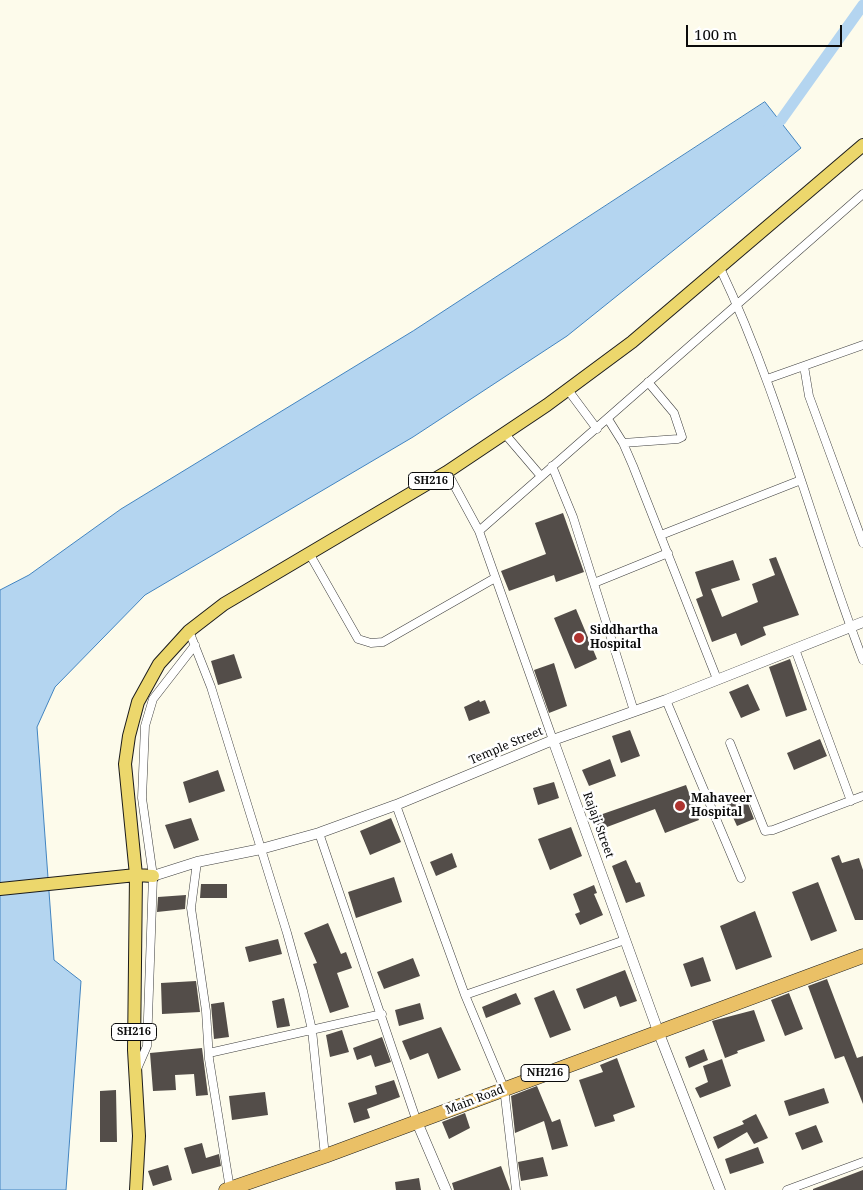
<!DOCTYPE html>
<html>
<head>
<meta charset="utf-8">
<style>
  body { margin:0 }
  #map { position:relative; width:863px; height:1190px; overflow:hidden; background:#fdfbeb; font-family:"Noto Serif",serif }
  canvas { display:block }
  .scale { position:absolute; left:686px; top:25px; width:156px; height:22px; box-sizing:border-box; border:2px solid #0b0b0b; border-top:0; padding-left:6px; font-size:15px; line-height:18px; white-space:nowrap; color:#0b0b0b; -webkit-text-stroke:4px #fff; paint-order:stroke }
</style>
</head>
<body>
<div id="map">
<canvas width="863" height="1190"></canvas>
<div class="scale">100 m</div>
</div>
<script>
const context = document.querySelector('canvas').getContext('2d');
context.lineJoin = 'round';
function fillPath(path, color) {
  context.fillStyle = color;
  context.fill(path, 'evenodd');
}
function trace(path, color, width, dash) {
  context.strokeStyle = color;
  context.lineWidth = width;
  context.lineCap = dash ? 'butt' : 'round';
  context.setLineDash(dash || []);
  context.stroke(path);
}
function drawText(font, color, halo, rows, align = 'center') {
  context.font = font + ' "Noto Serif",serif';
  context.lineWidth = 5;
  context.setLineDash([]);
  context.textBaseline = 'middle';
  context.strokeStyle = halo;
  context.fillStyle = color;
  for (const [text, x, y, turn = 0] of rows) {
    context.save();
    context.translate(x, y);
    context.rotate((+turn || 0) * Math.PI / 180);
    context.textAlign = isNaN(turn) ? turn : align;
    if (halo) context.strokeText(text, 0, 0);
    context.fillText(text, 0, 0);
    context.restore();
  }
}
const water = new Path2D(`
  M765 102 801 148 567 336 413 437 145 595 55 687 37 727 54 960 81 981 66 1190H0V590L29 575 121 509 413 331Z`);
fillPath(water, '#b4d5f0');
trace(water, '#4284c0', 1);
trace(new Path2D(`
  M768 130 781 120 863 5`), '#b4d5f0', 11);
fillPath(new Path2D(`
  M563 513 584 572 556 582 554 575 509 591 501 571 546 554 535 523Z
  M776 557 799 615 763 627 766 635 741 646 736 633 712 642 696 599 703 596 695 572 733 560 740 580 711 589 722 617 758 602 752 584 775 575 769 559Z
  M576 609 597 659 575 669 554 618Z
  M234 654 242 678 218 685 211 661Z
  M790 659 807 710 786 717 769 667Z
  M554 663 567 706 549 713 534 670Z
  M748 684 760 710 741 718 729 692Z
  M479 700 480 702 485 700 490 713 469 721 464 707Z
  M630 730 640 756 621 763 612 736Z
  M820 739 827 756 794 770 787 753Z
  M610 759 616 776 589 786 582 770Z
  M218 770 225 791 189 803 183 782Z
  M554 782 559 798 538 805 533 788Z
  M686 785 699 820 665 833 655 809 599 830 594 817Z
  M744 793 754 819 737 826 726 802Z
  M191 818 199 840 174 849 165 825Z
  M391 818 401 842 370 855 360 831Z
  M571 827 582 856 550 870 538 839Z
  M452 853 457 867 436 876 430 862Z
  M839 855 842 863 859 858 863 870V920H855L831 858Z
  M626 860 636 883 640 882 645 896 626 903 612 866Z
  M394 877 402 902 356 918 348 892Z
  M818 882 837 931 811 941 792 892Z
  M201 884H227V898H200Z
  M594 885 597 893 594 894 603 915 580 925 575 914 580 912 573 894Z
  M186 895 185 909 157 912 158 897Z
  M755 911 772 957 736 970 720 926Z
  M328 923 341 954 346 952 352 968 337 973 349 1007 330 1013 313 964 317 963 304 933Z
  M278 939 282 954 249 962 245 947Z
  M703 957 711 981 691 987 683 964Z
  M413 958 420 976 384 989 377 972Z
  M625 970 637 1001 620 1007 616 996 584 1009 576 989Z
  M827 979 857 1058 863 1056V1104L844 1056 835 1059 808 986Z
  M196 981 200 1012 162 1014 161 983Z
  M554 990 571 1030 550 1038 534 998Z
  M516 993 521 1004 486 1018 482 1007Z
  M789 993 803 1029 785 1036 771 1000Z
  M284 998 290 1026 277 1028 272 1001Z
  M224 1002 229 1037 214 1039 211 1004Z
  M420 1003 424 1019 399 1026 395 1010Z
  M754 1010 765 1041 737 1051 738 1053 725 1058 712 1021Z
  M441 1027 461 1070 438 1079 428 1053 410 1060 402 1041Z
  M342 1030 349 1052 330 1057 326 1035Z
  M382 1037 391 1062 375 1067 371 1055 357 1060 353 1048Z
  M202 1048 208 1095 196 1096 194 1074 175 1075 176 1090 153 1091 150 1053Z
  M704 1049 708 1060 689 1068 685 1057Z
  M617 1058 635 1107 613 1115 615 1121 595 1127 579 1080 603 1072 600 1065Z
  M722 1059 731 1086 700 1098 695 1088 708 1082 703 1066Z
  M394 1080 400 1097 367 1109 370 1118 354 1123 348 1103 377 1094 375 1086Z
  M537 1086 552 1122 560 1119 568 1146 552 1150 544 1121 515 1133 511 1096Z
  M824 1088 829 1103 789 1116 784 1101Z
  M116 1090 117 1142H100V1091Z
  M265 1092 268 1115 232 1120 229 1096Z
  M465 1113 470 1128 449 1139 442 1122Z
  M756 1114 768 1138 754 1144 747 1132 718 1149 713 1137 744 1124 742 1121Z
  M816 1125 823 1142 802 1150 795 1133Z
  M202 1143 206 1158 219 1154 221 1166 192 1174 184 1148Z
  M758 1147 764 1163 730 1174 725 1159Z
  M543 1157 548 1176 521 1181 518 1162Z
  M168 1165 172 1180 153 1186 148 1171Z
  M501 1166 510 1190H454L452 1183Z
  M863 1170V1190H813V1189Z
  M419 1178 421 1190H396L395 1182Z`), '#534d49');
const minor = new Path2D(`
  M720 268C780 394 813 530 863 660
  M804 366 809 396 863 543
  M767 379 863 345
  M568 390 597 429
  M608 419 623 443 633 466 717 679
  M505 434 540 475
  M623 443 678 439 682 437 674 413 648 382
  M552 466 573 517 634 711
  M447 472 479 531 553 740
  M479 531 863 194
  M661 535 801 480
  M309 553 358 639 371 643 383 642 495 578
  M594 583 668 553
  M189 631 211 687 287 933 303 991 312 1030 325 1156
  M795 649 851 801
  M666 700 741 878
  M730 743 765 831 773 830 863 796
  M396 805 465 995 504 1088 516 1190
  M319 833 417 1122
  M197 862 191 908 206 1011 209 1059 230 1189
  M465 995 625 940
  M209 1053 382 1014
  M137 1069 147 1046 153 876 142 798 145 726 153 699 195 645
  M787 1190 863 1162`);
const tertiary = new Path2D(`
  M553 740 658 1031 720 1190
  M153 876 197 862 261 849 319 833 396 805 553 740 666 700 863 622
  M417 1122 446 1190`);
const primary = new Path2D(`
  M0 889 136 875 153 876
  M136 1190 139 1136 134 1050 136 875 125 764 129 736 138 702 159 664 189 631 224 604 447 472 547 405 632 342 863 145`);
const trunk = new Path2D(`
  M226 1190 325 1156 863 956`);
trace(minor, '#3e3e3e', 9);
trace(tertiary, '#3e3e3e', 11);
trace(primary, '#1c1c1c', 14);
trace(trunk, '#1c1c1c', 15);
trace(minor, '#fff', 8);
trace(tertiary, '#fff', 10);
trace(primary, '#ecd76c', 12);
trace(trunk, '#eac066', 14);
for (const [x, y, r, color] of [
  [579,638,6,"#ae3430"],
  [680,806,6,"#ae3430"]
]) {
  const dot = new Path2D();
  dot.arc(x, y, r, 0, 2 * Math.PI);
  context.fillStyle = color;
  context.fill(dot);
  trace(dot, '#fff', 2);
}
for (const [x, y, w] of [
  [431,481,45],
  [134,1032,45],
  [545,1073,48]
]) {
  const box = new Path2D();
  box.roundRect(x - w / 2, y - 8.5, w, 17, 4);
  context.fillStyle = '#fff';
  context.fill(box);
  trace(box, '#0b0b0b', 1);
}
drawText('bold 11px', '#0b0b0b', null, [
  ["SH216",431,481],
  ["SH216",134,1032],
  ["NH216",545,1073]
]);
drawText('bold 12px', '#0b0b0b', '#fff', [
  ["Siddhartha",590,631],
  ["Hospital",590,645],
  ["Mahaveer",691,799],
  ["Hospital",691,813]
], 'left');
drawText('12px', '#0b0b0b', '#fff', [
  ["Temple Street",506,746,-23],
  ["Rajaji Street",598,825,70],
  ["Main Road",475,1100,-21]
]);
</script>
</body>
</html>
